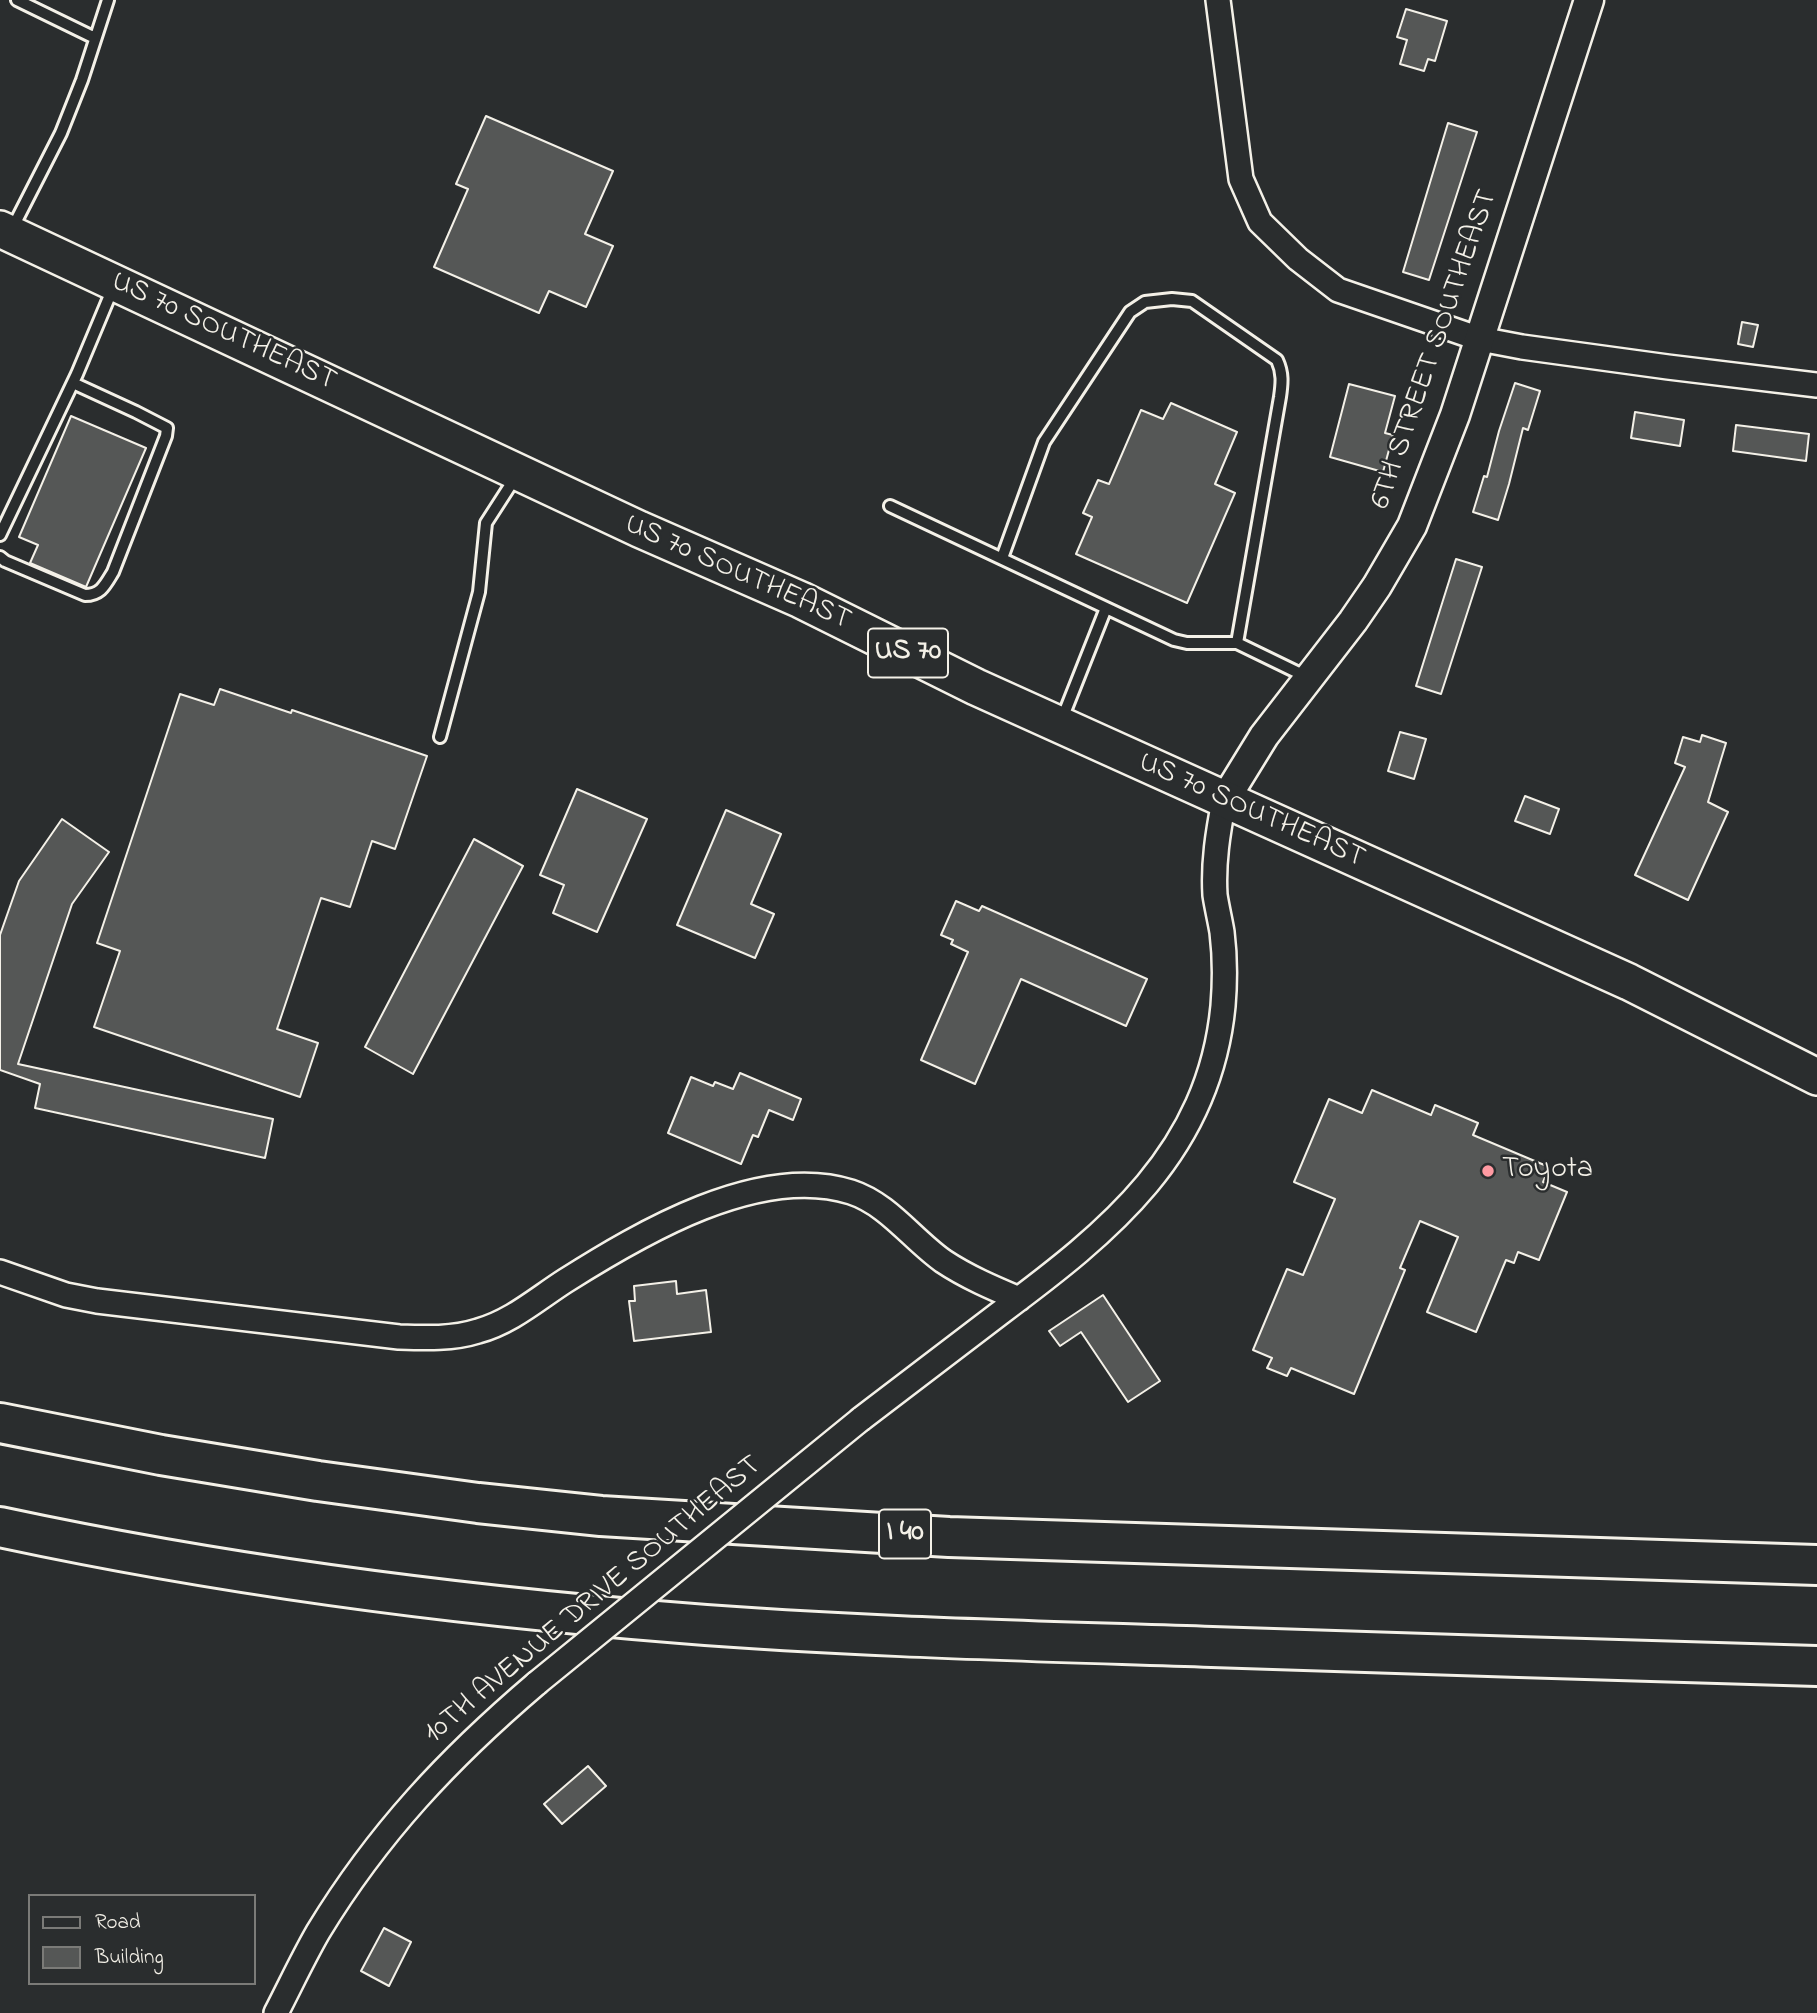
<!DOCTYPE html>
<html>
<head>
<meta charset="utf-8">
<style>
  body { margin:0 }
  #map { position:relative; width:1817px; height:2013px; overflow:hidden; background:#2a2d2e; font-family:"Indie Flower",sans-serif }
  canvas { display:block }
  .legend { position:absolute; left:28px; top:1894px; width:228px; height:91px; box-sizing:border-box; background:#2a2d2e; border:2px solid #7b7b78; margin:0; padding:9px 12px; list-style:none; font-size:21px; color:#f4f1e8 }
  .legend li { display:flex; align-items:center; gap:14px; height:35px }
  .legend b { width:35px; border:2px solid #7b7b78 }
</style>
</head>
<body>
<div id="map">
<canvas width="1817" height="2013"></canvas>
<ul class="legend">
<li><b style="height:9px;background:#2a2d2e"></b>Road</li>
<li><b style="height:19px;background:#555756"></b>Building</li>
</ul>
</div>
<script>
const context = document.querySelector('canvas').getContext('2d');
context.lineJoin = 'round';
function fillPath(path, color) {
  context.fillStyle = color;
  context.fill(path, 'evenodd');
}
function trace(path, color, width, dash) {
  context.strokeStyle = color;
  context.lineWidth = width;
  context.lineCap = dash ? 'butt' : 'round';
  context.setLineDash(dash || []);
  context.stroke(path);
}
function drawText(font, color, halo, rows, align = 'center') {
  context.font = font + ' "Indie Flower",sans-serif';
  context.lineWidth = 5;
  context.setLineDash([]);
  context.textBaseline = 'middle';
  context.strokeStyle = halo;
  context.fillStyle = color;
  for (const [text, x, y, turn = 0] of rows) {
    context.save();
    context.translate(x, y);
    context.rotate((+turn || 0) * Math.PI / 180);
    context.textAlign = isNaN(turn) ? turn : align;
    if (halo) context.strokeText(text, 0, 0);
    context.fillText(text, 0, 0);
    context.restore();
  }
}
const building = new Path2D(`
  M1406 9 1447 21 1435 61 1428 59 1424 71 1400 64 1407 40 1397 37Z
  M486 116 613 171 585 234 613 246 586 307 549 291 539 313 434 267 468 189 456 184Z
  M1448 123 1477 132 1429 280 1403 272Z
  M1742 322 1758 325 1753 347 1738 344Z
  M1515 383 1540 391 1528 430 1523 428 1509 484 1498 520 1473 512 1484 476 1487 477 1499 431Z
  M1349 384 1395 396 1385 433 1393 435 1383 472 1330 457Z
  M1171 403 1237 432 1215 484 1235 493 1187 603 1076 554 1092 517 1083 513 1098 480 1109 484 1141 410 1163 419Z
  M1635 412 1684 420 1680 446 1631 438Z
  M71 416 146 448 86 587 30 563 38 545 19 537Z
  M1736 425 1809 434 1806 461 1733 451Z
  M1456 559 1482 567 1441 694 1416 686Z
  M220 689 291 713 292 710 427 756 395 849 372 841 350 907 321 898 277 1029 318 1043 300 1097 94 1027 120 951 97 943 180 694 214 705Z
  M1400 732 1426 739 1414 779 1388 771Z
  M1702 735 1726 743 1708 802 1728 812 1688 900 1635 875 1685 767 1675 763 1683 737 1700 742Z
  M577 789 647 819 597 932 553 913 564 885 540 875Z
  M1525 796 1559 809 1550 834 1515 821Z
  M726 810 781 834 751 904 774 914 755 958 677 925Z
  M62 819 109 852 72 904 18 1064 273 1119 265 1158 35 1108 40 1084 0 1070V935L19 881Z
  M474 839 523 866 413 1074 365 1047Z
  M956 901 979 911 982 906 1147 979 1126 1026 1021 979 975 1084 921 1060 968 952 951 944 953 940 941 935Z
  M740 1073 801 1099 793 1120 769 1110 758 1137 753 1135 741 1164 668 1133 691 1077 713 1086 715 1082 733 1089Z
  M1372 1090 1431 1115 1435 1105 1478 1123 1473 1135 1549 1167 1543 1182 1567 1192 1539 1260 1518 1252 1514 1263 1506 1260 1476 1332 1427 1312 1458 1237 1420 1221 1400 1268 1405 1270 1354 1394 1291 1368 1287 1376 1267 1368 1272 1358 1253 1350 1287 1269 1303 1275 1335 1199 1294 1182 1329 1099 1362 1113Z
  M676 1281 677 1294 706 1290 711 1332 634 1341 629 1301H635L634 1286Z
  M1103 1295 1160 1381 1128 1402 1081 1332 1060 1346 1049 1331Z
  M588 1766 606 1786 562 1824 544 1804Z
  M384 1928 411 1942 389 1986 361 1971Z`);
fillPath(building, '#555756');
trace(building, '#f4f1e8', 2);
const service = new Path2D(`
  M17 0 95 38
  M12 229 61 133 82 80 108 0
  M890 506 1174 640 1187 643H1237L1307 677
  M0 535 77 374 113 288
  M0 557 5 561 85 595C101 595 105 585 113 572L166 436 167 428 136 412 73 383
  M1002 558 1044 442 1130 312 1145 302 1172 299 1192 301 1277 360C1283 373 1282 383 1280 397L1237 643
  M1062 719 1106 608
  M440 737 479 592 486 523 515 478`);
const minor = new Path2D(`
  M1218 0 1241 179 1260 222 1298 259 1338 290 1480 339 1522 347 1668 367 1817 385
  M0 1272 66 1295 97 1301 399 1337C426 1338 453 1339 478 1331 511 1322 537 1299 565 1281 641 1233 759 1163 851 1192 888 1204 912 1239 943 1261 967 1277 993 1288 1019 1299
  M861 1419C907 1384 954 1348 1000 1313 1109 1232 1209 1152 1223 1006 1225 982 1225 956 1222 932 1220 920 1217 908 1215 895 1213 863 1218 832 1224 801
  M276 2013C290 1986 303 1958 318 1932 378 1833 449 1758 537 1683`);
const tertiary = new Path2D(`
  M1224 801 1264 736 1353 621 1377 586 1412 526 1455 415 1589 0`);
const primary = new Path2D(`
  M0 229 639 529 801 600 976 687 1629 982 1817 1077`);
const motorway = new Path2D(`
  M0 1423 161 1455 318 1481 478 1503 601 1516 949 1537 1817 1565
  M0 1527C224 1575 452 1605 681 1623 857 1637 1035 1641 1212 1647 1414 1654 1615 1660 1817 1666`);
trace(service, '#f4f1e8', 16);
trace(minor, '#f4f1e8', 28);
trace(tertiary, '#f4f1e8', 33);
trace(primary, '#f4f1e8', 40);
trace(motorway, '#f4f1e8', 44);
trace(service, '#2a2d2e', 10);
trace(minor, '#2a2d2e', 23);
trace(tertiary, '#2a2d2e', 28);
trace(primary, '#2a2d2e', 35);
trace(motorway, '#2a2d2e', 38);
const minorBridge = new Path2D(`
  M537 1683 861 1419`);
trace(minorBridge, '#f4f1e8', 28, []);
trace(minorBridge, '#2a2d2e', 23);
for (const [x, y, r, color] of [
  [1488,1171,7,"#ff9aa2"]
]) {
  const dot = new Path2D();
  dot.arc(x, y, r, 0, 2 * Math.PI);
  context.fillStyle = color;
  context.fill(dot);
  trace(dot, '#2a2d2e', 2.5);
}
for (const [x, y, w] of [
  [908,653,80],
  [905,1534,52]
]) {
  const box = new Path2D();
  box.roundRect(x - w / 2, y - 24.5, w, 49, 5);
  context.fillStyle = '#2a2d2e';
  context.fill(box);
  trace(box, '#f4f1e8', 2);
}
drawText('bold 28px', '#f4f1e8', null, [
  ["US 70",908,653],
  ["I 40",905,1534]
]);
drawText('30px', '#f4f1e8', '#2a2d2e', [
  ["US 70 SOUTHEAST",223,333,25],
  ["6TH STREET SOUTHEAST",1436,350,-71],
  ["US 70 SOUTHEAST",737,574,24],
  ["US 70 SOUTHEAST",1251,812,24],
  ["10TH AVENUE DRIVE SOUTHEAST",594,1601,-40]
]);
drawText('30px', '#f4f1e8', '#2a2d2e', [
  ["Toyota",1502,1171]
], 'left');
</script>
</body>
</html>
